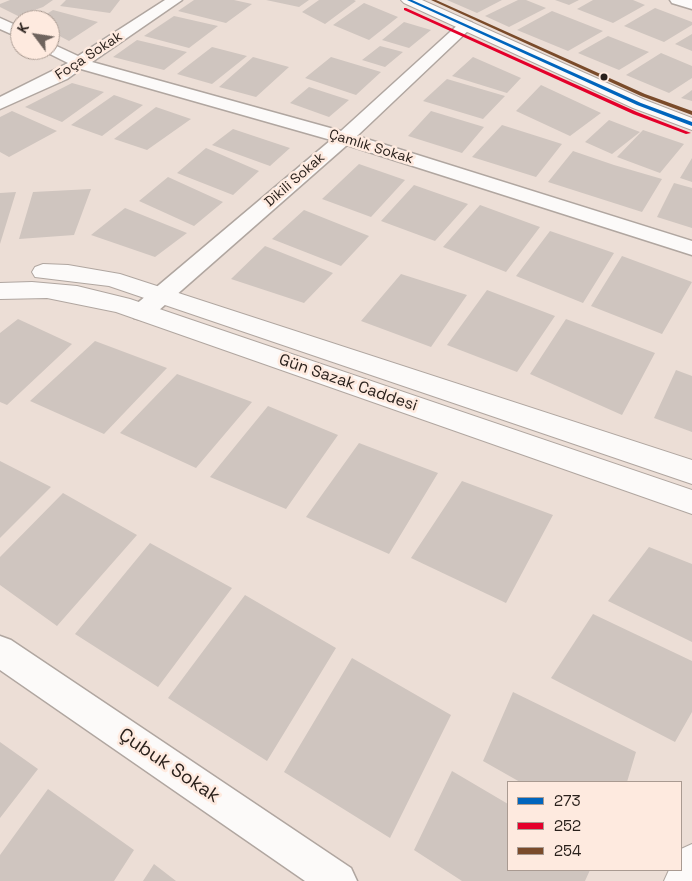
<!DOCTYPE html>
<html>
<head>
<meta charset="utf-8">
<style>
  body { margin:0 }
  #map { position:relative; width:692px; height:881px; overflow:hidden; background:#ecded6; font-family:"Space Grotesk",sans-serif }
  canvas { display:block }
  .legend { position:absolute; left:507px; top:781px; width:175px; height:90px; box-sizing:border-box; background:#feeadf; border:1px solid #a99a91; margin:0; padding:6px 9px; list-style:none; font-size:15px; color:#2a211c }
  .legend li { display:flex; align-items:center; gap:10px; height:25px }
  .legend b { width:25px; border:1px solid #a99a91 }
  .north { position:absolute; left:10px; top:10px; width:50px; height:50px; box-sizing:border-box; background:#feeadf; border:1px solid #a99a91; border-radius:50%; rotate:301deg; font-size:14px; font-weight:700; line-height:20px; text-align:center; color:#2a211c }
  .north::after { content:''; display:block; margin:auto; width:18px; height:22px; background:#6e635d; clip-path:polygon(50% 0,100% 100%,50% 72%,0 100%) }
</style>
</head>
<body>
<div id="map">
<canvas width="692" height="881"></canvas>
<ul class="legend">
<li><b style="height:6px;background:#0065bd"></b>273</li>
<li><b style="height:6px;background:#e4002b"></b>252</li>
<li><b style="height:6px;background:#7a4b2a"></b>254</li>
</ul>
<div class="north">K</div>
</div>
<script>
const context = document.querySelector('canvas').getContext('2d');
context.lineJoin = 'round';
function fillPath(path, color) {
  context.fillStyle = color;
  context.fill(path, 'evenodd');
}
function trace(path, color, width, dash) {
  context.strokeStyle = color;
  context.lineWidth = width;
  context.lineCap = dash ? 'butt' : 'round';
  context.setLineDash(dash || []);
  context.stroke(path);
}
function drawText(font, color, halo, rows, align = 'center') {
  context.font = font + ' "Space Grotesk",sans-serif';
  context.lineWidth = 5;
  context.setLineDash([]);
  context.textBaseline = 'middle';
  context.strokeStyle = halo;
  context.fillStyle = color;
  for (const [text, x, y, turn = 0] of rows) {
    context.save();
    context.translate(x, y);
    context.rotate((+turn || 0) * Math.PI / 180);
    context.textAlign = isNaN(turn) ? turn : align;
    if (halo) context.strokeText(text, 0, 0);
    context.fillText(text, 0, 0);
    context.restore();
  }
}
fillPath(new Path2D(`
  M10 0H53L43 7 18 16 0 7V4Z
  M66 0H120L110 13 60 6Z
  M194 0H234L252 4 226 23 178 11Z
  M266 0H309L299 7Z
  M319 0H354L356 1 325 24 302 12Z
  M447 0H502L477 13Z
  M518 0H526L546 8 509 27 485 16Z
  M555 0H579L569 5Z
  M593 0H633L645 5 613 23 577 9Z
  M364 3 398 17 369 40 333 25Z
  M655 8 692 22V25L664 42 624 26Z
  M53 10 98 22 69 41 50 31V20H37Z
  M552 11 603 31 568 51 517 30Z
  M174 16 218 26 189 48 144 36Z
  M404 22 431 30 409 48 382 40Z
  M692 34V51L675 44Z
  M608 36 649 52 619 70 578 53Z
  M137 40 187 52 164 70 113 57Z
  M380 46 403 52 385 67 362 60Z
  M212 47 247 56 212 84 177 74Z
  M661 53 692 66V78L669 93 626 75Z
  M253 57 289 67 256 97 219 87Z
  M331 57 381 72 356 95 305 78Z
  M473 57 521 78 507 93 452 76Z
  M447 79 505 96 483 119 423 101Z
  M72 83 104 92 62 122 25 107Z
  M541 85 601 113 570 136 516 111Z
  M309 87 349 100 329 117 290 103Z
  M692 90V101L681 98Z
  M114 95 143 105 102 136 71 125Z
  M156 107 191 119 147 150 114 139Z
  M12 111 57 131 9 157 0 152V117Z
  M431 111 484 127 462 153 408 136Z
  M609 120 640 132 612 154 585 142Z
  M502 125 562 144 536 177 472 157Z
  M233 129 290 148 270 166 212 145Z
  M643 130 684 144 660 173 617 157Z
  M206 148 259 171 233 195 177 173Z
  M573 151 614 165 662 179 642 212 548 182Z
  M692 158V182L680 178Z
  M359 164 405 180 371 217 322 199Z
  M168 177 223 202 194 226 139 201Z
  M674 183 692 188V228L657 217Z
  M414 185 468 204 435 241 381 221Z
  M91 189 74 235 19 239 33 192Z
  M16 192 0 244V193Z
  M480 205 540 227 506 272 443 247Z
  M125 208 187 233 155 257 91 235Z
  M304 210 369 236 341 266 272 239Z
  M550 231 614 253 583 303 516 276Z
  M265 246 333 273 304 303 231 279Z
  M622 256 692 282 662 334 591 306Z
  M401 274 467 295 431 347 361 321Z
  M487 290 555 316 517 372 447 345Z
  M18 319 72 344 7 405 0 402V333Z
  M566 319 655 353 622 415 530 374Z
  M95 341 167 368 104 434 30 401Z
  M676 370 692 376V432L654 418Z
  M177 374 252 402 196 468 120 433Z
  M268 406 338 435 286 509 210 477Z
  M359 443 438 473 389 554 306 517Z
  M0 461 51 487 0 538Z
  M462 481 553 515 506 603 411 558Z
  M63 493 137 535 57 626 0 585V557Z
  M150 543 232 588 158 687 75 634Z
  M649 547 692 564V642L608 601Z
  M245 595 336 648 267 761 168 698Z
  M593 614 692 661V712L675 742 551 678Z
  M352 658 451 715 390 838 284 772Z
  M513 692 636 752 627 782H520L483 761Z
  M0 742 38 769 0 818Z
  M452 771 508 804V870H590L585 881H462L414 850Z
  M48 789 134 850 114 881H0V855Z
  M154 864 176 881H143Z`), '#cfc5bf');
const minor = new Path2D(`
  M165 0H182L92 62 341 131 461 22H471L474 25 471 28 357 136 692 241V255L347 145 150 318 142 320 134 318 131 312 134 306 331 140 81 69 67 79 0 109V97L68 63 44 51 50 50V43L78 56Z
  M670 0H692V9L672 3Z
  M0 18 20 27V38L0 29Z
  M0 636 11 640 351 868 357 881H305L0 670Z`);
const secondary = new Path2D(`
  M401 0H422L645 100 692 118V130L633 108 404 3Z
  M43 264 68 265 120 274 692 460V484L109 286 35 277 32 272 35 267Z
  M32 282 77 286 130 299 692 490V514L116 312 47 298 0 299V283Z
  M692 844V881H664L669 870H681V849Z`);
trace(minor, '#b0a6a0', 3);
trace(secondary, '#b0a6a0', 2);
fillPath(minor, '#fcfaf9');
fillPath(secondary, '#fcfaf9');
fillPath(new Path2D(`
  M407 0H412L641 103 692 122V126L637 105Z`), '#0065bd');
fillPath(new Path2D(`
  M404 8H406L637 112 691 133 686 134 633 114 404 10Z`), '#e4002b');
fillPath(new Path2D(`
  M431 0H436L645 94 692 111V115L641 96Z`), '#7a4b2a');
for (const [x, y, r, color] of [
  [604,77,4.5,"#2a211c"]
]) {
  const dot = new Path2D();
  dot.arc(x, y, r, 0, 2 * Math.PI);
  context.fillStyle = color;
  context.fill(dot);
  trace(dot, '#feeadf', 2);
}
drawText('14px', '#2a211c', '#feeadf', [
  ["Foça Sokak",89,56,-33],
  ["Çamlık Sokak",371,147,17],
  ["Dikili Sokak",295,180,-41]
]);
drawText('16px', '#2a211c', '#feeadf', [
  ["Gün Sazak Caddesi",348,383,19]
]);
drawText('19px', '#2a211c', '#feeadf', [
  ["Çubuk Sokak",169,766,34]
]);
</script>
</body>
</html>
